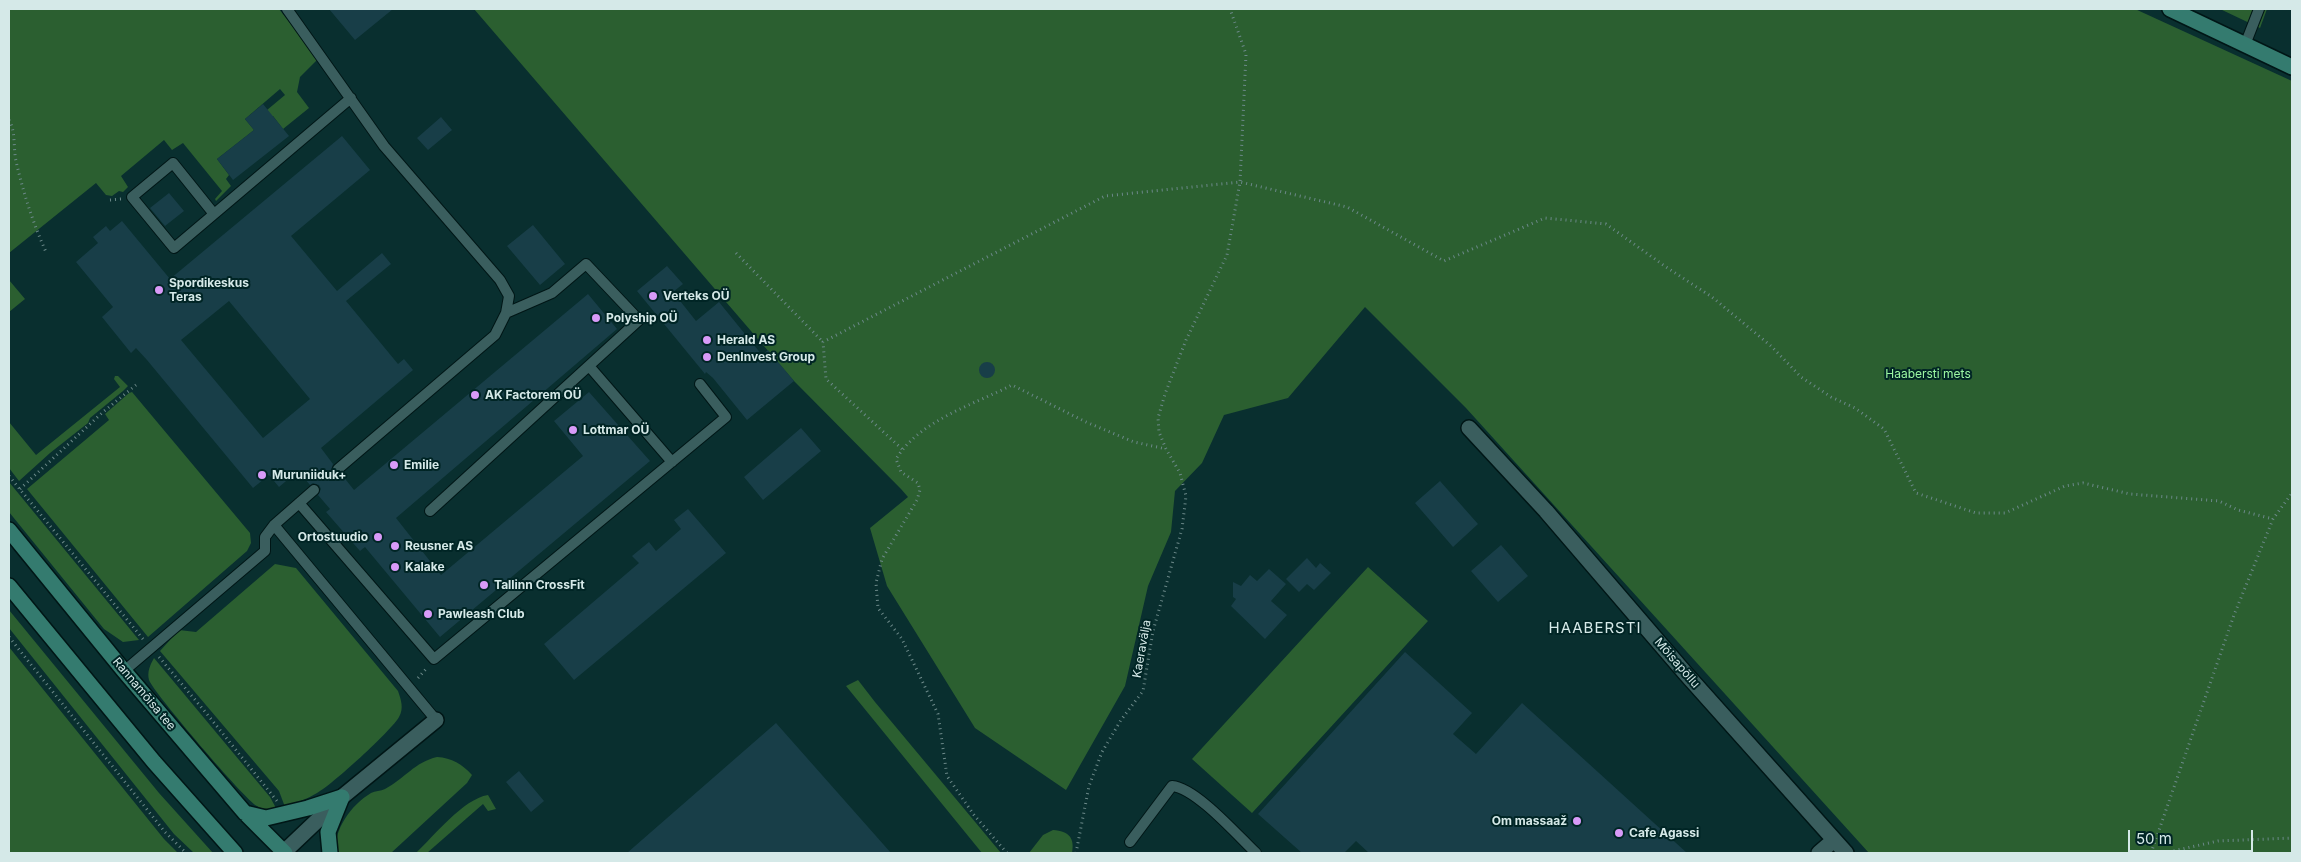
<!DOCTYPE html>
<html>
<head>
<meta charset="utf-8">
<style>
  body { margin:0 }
  #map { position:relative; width:2301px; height:862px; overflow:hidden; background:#092f2f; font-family:Inter,sans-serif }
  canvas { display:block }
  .frame { position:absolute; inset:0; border:10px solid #d5e9e8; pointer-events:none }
  .scale { position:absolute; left:2128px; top:830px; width:125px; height:22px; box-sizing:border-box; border:2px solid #d5e9e8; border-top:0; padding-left:6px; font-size:15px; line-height:18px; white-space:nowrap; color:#d5e9e8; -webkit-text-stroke:4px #002525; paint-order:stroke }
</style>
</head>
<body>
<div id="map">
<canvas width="2301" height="862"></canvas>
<div class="frame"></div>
<div class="scale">50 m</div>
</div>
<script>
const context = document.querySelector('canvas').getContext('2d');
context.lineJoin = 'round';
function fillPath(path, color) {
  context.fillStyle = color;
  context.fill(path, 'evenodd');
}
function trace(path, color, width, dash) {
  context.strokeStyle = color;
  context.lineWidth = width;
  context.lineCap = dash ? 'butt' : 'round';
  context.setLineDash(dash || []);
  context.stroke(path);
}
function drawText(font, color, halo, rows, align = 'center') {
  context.font = font + ' Inter,sans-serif';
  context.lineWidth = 4;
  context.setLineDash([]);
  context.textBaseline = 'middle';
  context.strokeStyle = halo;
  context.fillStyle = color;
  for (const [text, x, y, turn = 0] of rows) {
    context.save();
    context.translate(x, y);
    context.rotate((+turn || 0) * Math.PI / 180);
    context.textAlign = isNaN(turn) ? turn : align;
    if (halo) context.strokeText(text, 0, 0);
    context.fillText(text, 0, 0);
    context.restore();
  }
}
fillPath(new Path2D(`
  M9 9H279L318 59 300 77 297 92 309 108 283 129 273 116 255 120 285 95 280 89 245 119 254 130 217 159 229 175 226 179 231 186 216 201 215 199 222 191 183 143 172 150 164 140 121 176 128 187 123 192 119 191 112 196 106 195 96 183 9 253Z
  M474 9H2135L2292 81V853H1869L1466 408 1365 307 1288 398 1224 415 1202 463 1175 491 1171 532 1148 586 1125 686 1066 790 975 728 887 586 870 528 908 497 901 489 794 381Z
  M2220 9H2267L2260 28Z
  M9 280 25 299 9 312Z
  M115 376H118L128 386 123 391 90 418 88 423 50 453 19 481 9 468V422L36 455 120 387 114 379Z
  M132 392 250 533 251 543 247 551 148 637 27 489 109 420 105 414 129 393Z
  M9 482 139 640 123 642 104 629 9 512Z
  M275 564 296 568 398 691C401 700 404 708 399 717 393 729 331 786 317 793 307 799 296 803 285 807L279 791 160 651 179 630 196 632Z
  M1368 567 1428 621 1252 813 1192 759Z
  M9 610 159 793 213 853H194L174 834 9 628Z
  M9 647 164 839 178 853H9Z
  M154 658 270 797 276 808C269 809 263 810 257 806 246 801 153 692 149 680 147 672 150 665 154 658Z
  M858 680 875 702 1001 853H982L846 686Z
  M437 757C452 758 462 764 472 775L467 783 391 853H336C333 830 351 805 371 793 375 791 381 791 385 789 404 779 415 762 437 757Z
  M488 795 496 809 488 811 483 804 427 853H416C434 836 463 799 488 795Z
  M1053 830C1069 831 1075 838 1072 853H1029L1043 835Z`), '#2b5f30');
fillPath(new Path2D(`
  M329 9H393L355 40Z
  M263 104 289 136 233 180 217 159 254 130 245 119Z
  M441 117 452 130 428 150 417 138Z
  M342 136 370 170 291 236 337 291 382 253 391 264 346 301 398 364 404 359 413 370 321 448 333 464 331 470 333 474 342 475 354 490 588 294 617 329 396 518 441 575 583 456 554 421 589 392 650 461 440 637 365 547 360 551 326 512 330 509 318 495 321 489 319 485 313 483 310 485 298 471 279 487 269 475 253 488 147 360 136 348 131 353 102 317 113 307 76 262 98 243 93 237 106 226 110 231 122 221 170 279ZM229 301 310 399 263 438 181 340Z
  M169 193 184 211 165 226 150 208Z
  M533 225 565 264 540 285 507 246Z
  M667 266 683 284 673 292 696 321 719 302 762 355 768 350 794 381 747 420 713 378 706 372 705 374 637 291Z
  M979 370a8 8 0 1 1 16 0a8 8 0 1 1-16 0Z
  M801 428 821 451 763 500 744 477Z
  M1440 481 1478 524 1453 547 1415 503Z
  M688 509 726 553 574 680 544 644 639 563 632 556 649 542 656 551 681 529 674 520Z
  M1501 545 1528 576 1498 602 1471 571Z
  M1307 558 1316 568 1320 563 1331 573 1314 590 1307 584 1299 592 1286 579Z
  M1269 569 1286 584 1271 601 1287 615 1265 639 1231 606 1236 599 1233 597V582L1241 586 1250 575 1257 581Z
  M1405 652 1472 713 1453 734 1476 754 1522 703 1687 853H1369L1356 841 1344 853H1302L1258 814Z
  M776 723 891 853H627Z
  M519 771 544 801 531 812 506 782Z`), '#183e48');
const lane = new Path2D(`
  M287 9 384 146 500 280 509 296 506 313 495 335 338 469
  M2245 45 2259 9
  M214 214 173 163 132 197 174 248 351 98
  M589 366 672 462
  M299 503 434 659 726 417 700 384
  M430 511 639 320 586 264 552 293 506 313
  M274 525 436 720
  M124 671 265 551V537L274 525 314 490
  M1130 842 1172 786C1196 788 1237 835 1256 853`);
const street = new Path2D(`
  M1469 428 1546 511 1686 674 1846 853
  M283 853 342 797 436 720
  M1819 853 1834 840`);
const secondary = new Path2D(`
  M2170 9 2292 67
  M9 530 124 671 245 813 285 853
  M9 586 154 762 235 853
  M245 813 266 818 308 808 342 797
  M330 853 328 832 342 797`);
trace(lane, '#001616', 12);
trace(street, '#001616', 18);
trace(secondary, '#001616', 18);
trace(new Path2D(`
  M9 120C16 132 13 147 16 161 23 192 33 223 46 252
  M110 200 121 199
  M736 253 823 342
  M902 449 826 379 823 342 1105 196 1240 182 1347 207 1444 261 1545 218 1606 224 1666 267 1712 297 1771 346 1801 377 1831 397 1855 408 1884 429 1916 493 1976 513H2005L2065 486 2083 483 2130 494 2219 501 2238 510 2273 519
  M9 476 143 639
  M20 489 103 412 136 385
  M9 637 165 832 186 853
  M159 657 207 714 277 801
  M418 678 427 668
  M1007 853 974 815 947 776 938 714 902 639 878 608 876 583 882 559 917 500 920 490 918 483 901 472 896 459C920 420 973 405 1012 385L1086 422 1134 442 1166 449
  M1076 853 1089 786 1102 752 1121 720 1143 691 1153 631 1182 529 1186 496 1180 473 1166 449 1159 432 1158 418 1165 394 1186 340 1227 255 1240 182 1246 54 1230 9
  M2151 853 2234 615 2273 519 2292 493
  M2164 853 2218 841 2292 838`), '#6c8989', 3, [1, 4]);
trace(lane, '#3a5e5e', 10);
trace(street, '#3a5e5e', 15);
trace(secondary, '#347b6f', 15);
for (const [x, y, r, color] of [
  [159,290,5,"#d89af8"],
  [653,296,5,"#d89af8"],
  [596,318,5,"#d89af8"],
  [707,340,5,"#d89af8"],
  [707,357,5,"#d89af8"],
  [475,395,5,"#d89af8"],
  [573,430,5,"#d89af8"],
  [394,465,5,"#d89af8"],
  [262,475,5,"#d89af8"],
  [378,537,5,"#d89af8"],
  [395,546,5,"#d89af8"],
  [395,567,5,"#d89af8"],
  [484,585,5,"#d89af8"],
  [428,614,5,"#d89af8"],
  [1577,821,5,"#d89af8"],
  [1619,833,5,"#d89af8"]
]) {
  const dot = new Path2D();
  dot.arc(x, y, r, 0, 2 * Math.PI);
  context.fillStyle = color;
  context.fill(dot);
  trace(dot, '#002525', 2);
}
drawText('bold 12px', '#d5e9e8', '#002525', [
  ["Spordikeskus",169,283],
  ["Teras",169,297],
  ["Verteks OÜ",663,296],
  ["Polyship OÜ",606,318],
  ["Herald AS",717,340],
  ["DenInvest Group",717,357],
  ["AK Factorem OÜ",485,395],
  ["Lottmar OÜ",583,430],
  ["Emilie",404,465],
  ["Muruniiduk+",272,475],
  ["Ortostuudio",368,537,"right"],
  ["Reusner AS",405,546],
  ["Kalake",405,567],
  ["Tallinn CrossFit",494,585],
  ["Pawleash Club",438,614],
  ["Om massaaž",1567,821,"right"],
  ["Cafe Agassi",1629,833]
], 'left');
drawText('12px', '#9bf7a1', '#002525', [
  ["Haabersti mets",1928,374]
]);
drawText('12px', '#d5e9e8', '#002525', [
  ["Kaeravälja",1142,649,-80],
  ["Mõisapõllu",1677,663,49],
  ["Rannamõisa tee",144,694,50]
]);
context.letterSpacing = '1px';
drawText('15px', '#d5e9e8', '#002525', [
  ["HAABERSTI",1595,628]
]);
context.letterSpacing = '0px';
</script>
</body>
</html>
